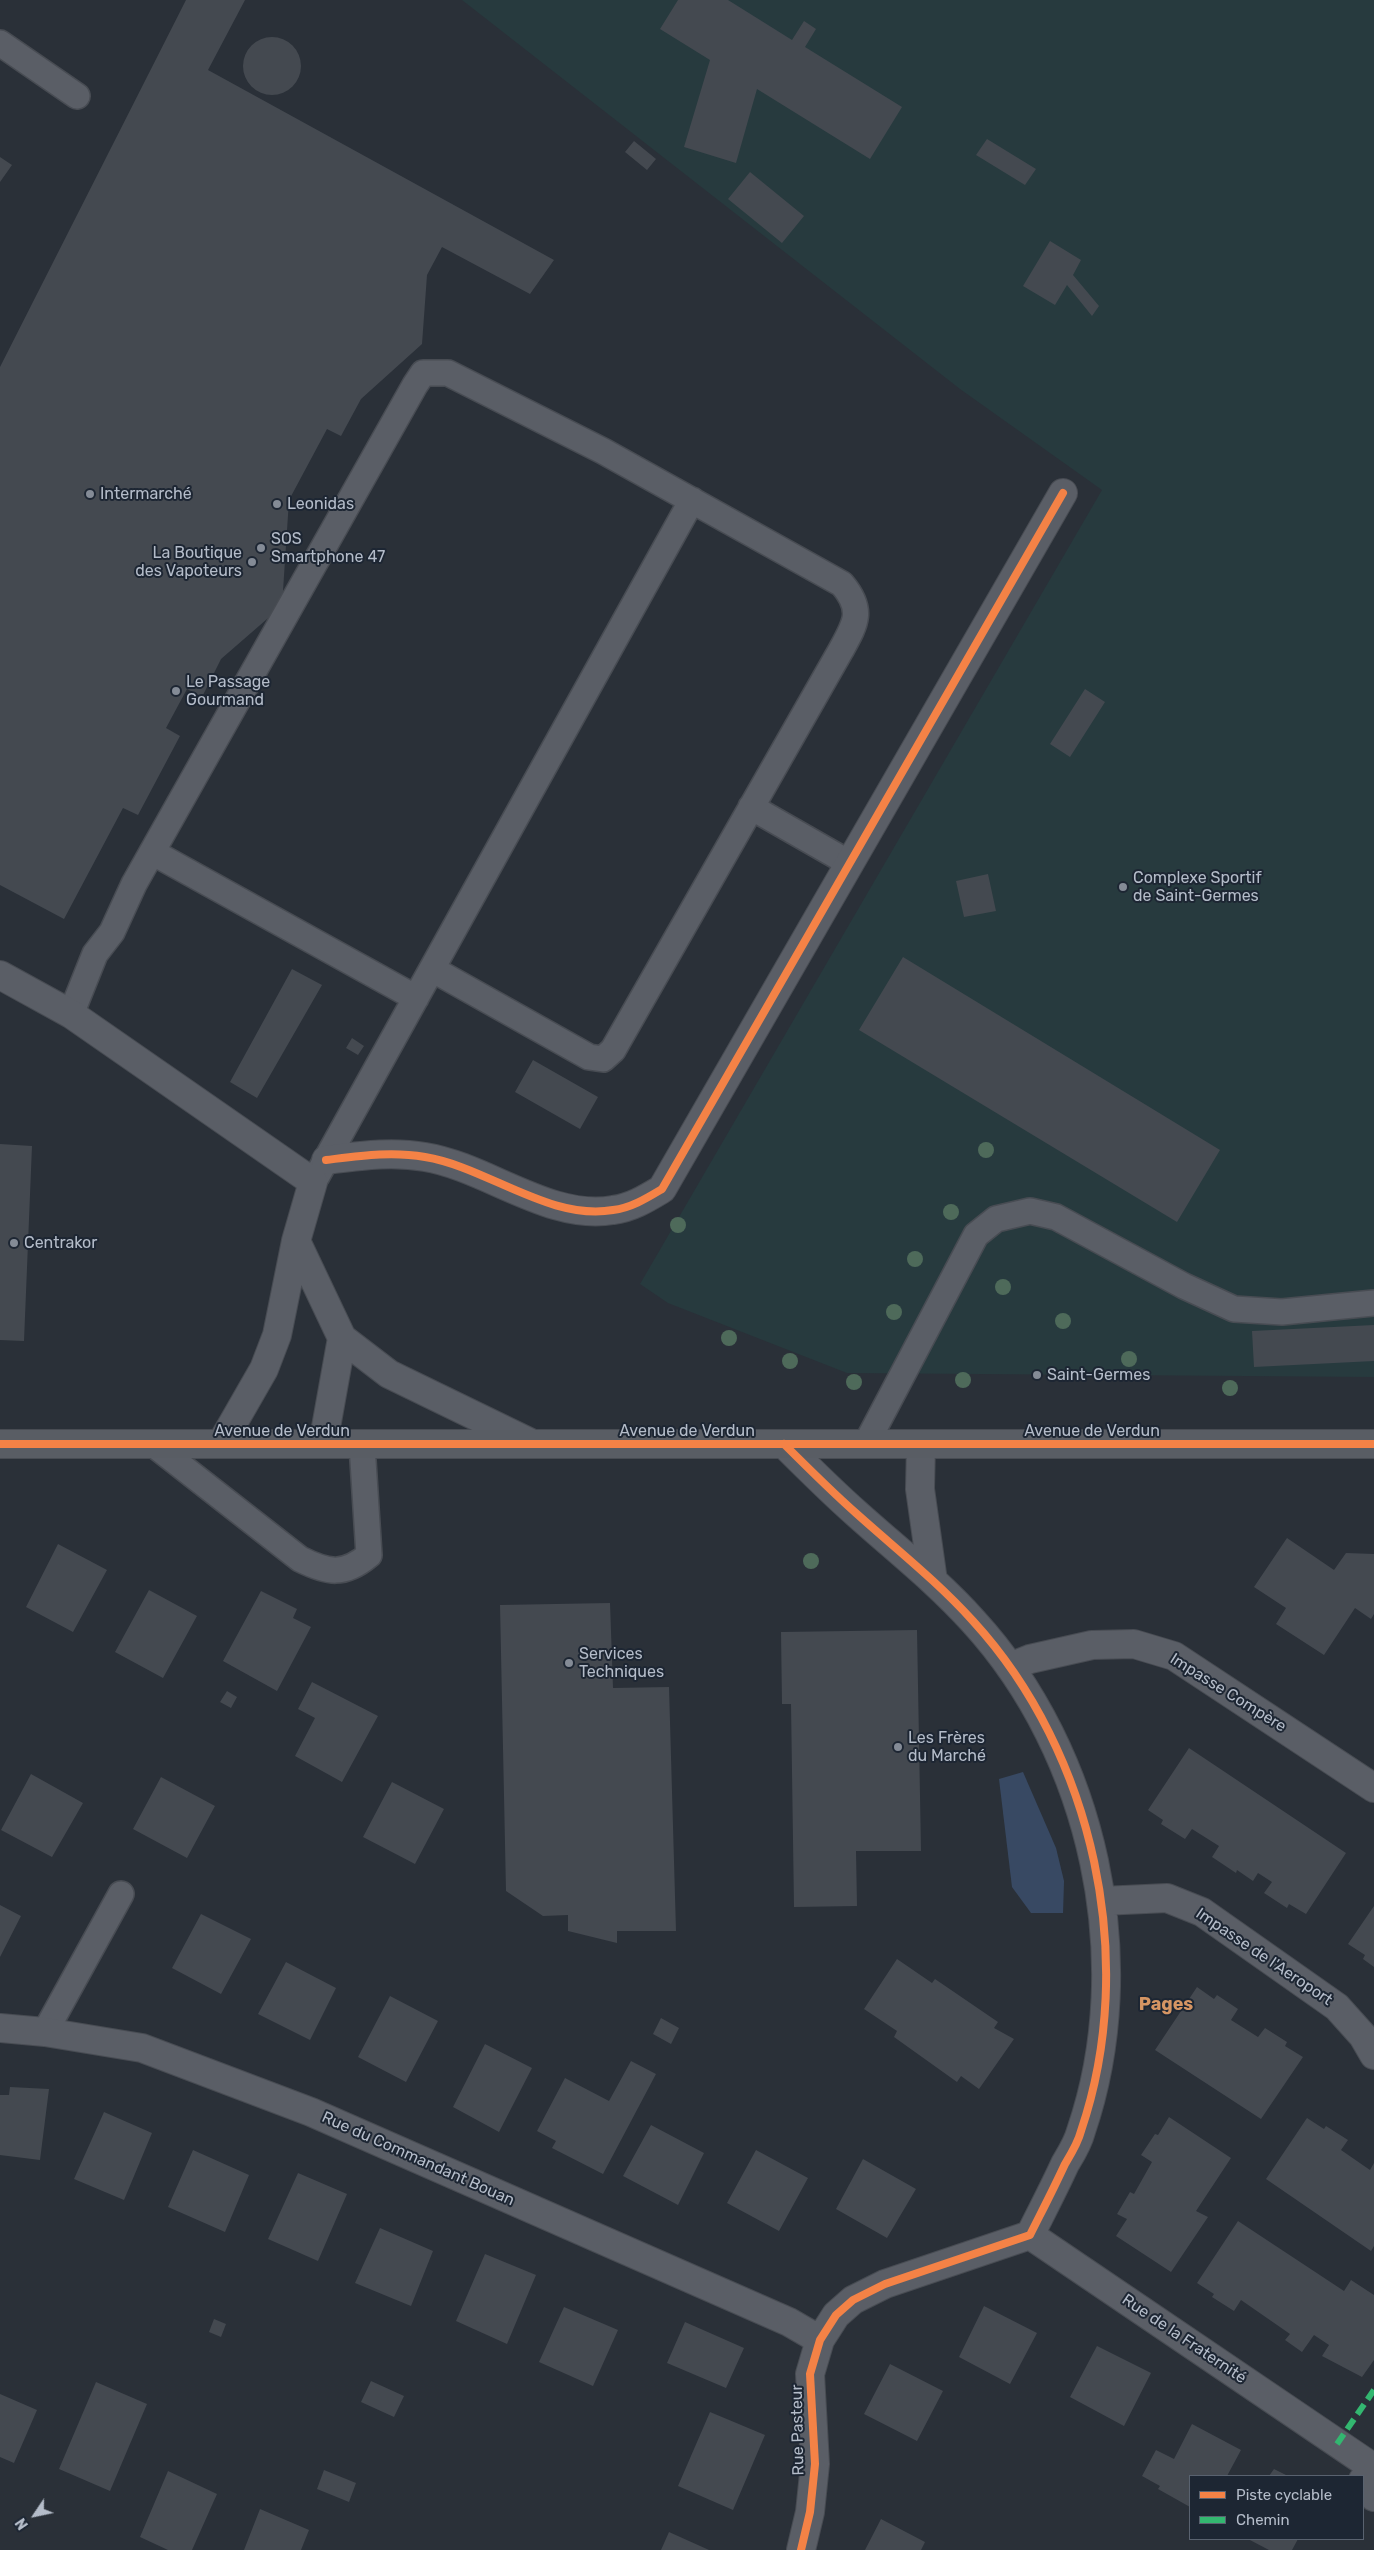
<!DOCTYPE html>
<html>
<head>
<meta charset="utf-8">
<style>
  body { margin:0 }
  #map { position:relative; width:1374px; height:2550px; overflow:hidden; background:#2a3038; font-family:Rubik,sans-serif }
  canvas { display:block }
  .legend { position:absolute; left:1189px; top:2475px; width:175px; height:65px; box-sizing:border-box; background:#1d2633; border:1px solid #59626f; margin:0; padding:6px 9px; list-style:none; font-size:15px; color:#b4bcc9 }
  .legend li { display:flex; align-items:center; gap:10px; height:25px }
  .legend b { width:25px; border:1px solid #59626f }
  .north { position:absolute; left:10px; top:2490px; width:50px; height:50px; -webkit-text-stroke:4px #1d2633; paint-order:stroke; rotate:236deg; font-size:14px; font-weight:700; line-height:20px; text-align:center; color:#b4bcc9 }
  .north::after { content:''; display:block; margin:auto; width:18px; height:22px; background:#b4bcc9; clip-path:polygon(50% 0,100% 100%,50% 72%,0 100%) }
</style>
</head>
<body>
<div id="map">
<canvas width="1374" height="2550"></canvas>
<ul class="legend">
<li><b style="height:6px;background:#f48246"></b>Piste cyclable</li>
<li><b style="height:6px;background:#33b770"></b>Chemin</li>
</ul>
<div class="north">N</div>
</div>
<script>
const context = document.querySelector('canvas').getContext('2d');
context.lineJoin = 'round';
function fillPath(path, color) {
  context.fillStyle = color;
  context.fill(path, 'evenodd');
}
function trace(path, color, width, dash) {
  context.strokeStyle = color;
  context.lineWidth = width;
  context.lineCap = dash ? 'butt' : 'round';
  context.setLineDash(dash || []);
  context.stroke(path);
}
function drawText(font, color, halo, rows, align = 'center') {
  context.font = font + ' Rubik,sans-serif';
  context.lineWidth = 4;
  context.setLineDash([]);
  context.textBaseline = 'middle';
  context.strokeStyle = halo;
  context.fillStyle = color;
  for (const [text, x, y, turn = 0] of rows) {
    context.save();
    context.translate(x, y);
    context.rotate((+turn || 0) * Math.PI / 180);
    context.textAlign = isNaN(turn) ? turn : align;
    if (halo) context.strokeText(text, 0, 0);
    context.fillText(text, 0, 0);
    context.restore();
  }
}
fillPath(new Path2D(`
  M462 0H1374V1377L847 1373 668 1303 640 1284 1102 490 960 389Z`), '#273a3e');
fillPath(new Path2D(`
  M1023 1772 1056 1848 1064 1881 1063 1913H1031L1012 1887 999 1779Z`), '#384963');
fillPath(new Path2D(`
  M186 0H245L208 70 554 260 530 294 442 247 427 275 422 344 361 399 341 436 327 429 289 500 282 606 221 659 202 697 187 689 166 728 180 736 138 815 123 808 64 919 0 885V367Z
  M678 0H728L792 40 804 21 816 29 805 47 902 107 870 159 757 89 736 163 684 147 710 60 660 29Z
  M243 66a29 29 0 1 1 58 0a29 29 0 1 1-58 0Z
  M987 139 1036 169 1025 185 976 155Z
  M634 141 656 159 647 170 625 152Z
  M0 157 12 165 0 182Z
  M750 172 804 216 782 243 728 199Z
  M1050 241 1081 260 1073 275 1099 306 1092 316 1067 285 1055 305 1023 286Z
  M1085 689 1105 702 1070 757 1050 744Z
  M988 874 996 911 964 917 956 881Z
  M903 957 1220 1150 1177 1222 859 1030Z
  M292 969 322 985 257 1098 230 1082Z
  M352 1038 364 1046 358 1055 346 1048Z
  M533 1060 598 1097 580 1129 515 1092Z
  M0 1144 32 1146 24 1341 0 1340Z
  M1374 1325V1361L1254 1367 1252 1331Z
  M1287 1538 1334 1570 1346 1553 1374 1554V1614L1371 1619 1355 1608 1324 1655 1276 1624 1286 1608 1254 1587Z
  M58 1544 107 1570 73 1632 26 1607Z
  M149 1590 197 1616 163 1678 115 1652Z
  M261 1591 297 1609 293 1618 311 1627 277 1691 223 1661Z
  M610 1603 613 1688 669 1687 676 1931H617V1943L568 1931V1915L543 1916 506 1891 500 1605Z
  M917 1630 921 1851H856L857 1906 794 1907 791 1704H782L781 1632Z
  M312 1682 378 1716 342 1782 295 1756 315 1718 298 1709Z
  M227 1691 237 1697 231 1708 220 1702Z
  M1189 1748 1346 1853 1306 1914 1289 1904 1287 1908 1264 1893 1272 1882 1258 1873 1253 1881 1237 1870 1236 1873 1212 1857 1219 1846 1192 1829 1185 1839 1161 1824 1163 1820 1148 1810Z
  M31 1774 83 1803 52 1857 1 1830Z
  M161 1777 215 1806 187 1858 133 1829Z
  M392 1782 444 1809 415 1864 363 1837Z
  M0 1905 21 1916 0 1957Z
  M1374 1906V1967L1363 1959 1365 1955 1348 1944Z
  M201 1914 251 1939 221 1994 172 1968Z
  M897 1959 932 1983 935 1979 998 2022 994 2028 1014 2039 979 2089 961 2076 957 2082 894 2037 897 2031 864 2009Z
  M286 1962 336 1988 310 2040 258 2014Z
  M1197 1987 1214 1999 1217 1995 1238 2009 1231 2020 1258 2037 1265 2028 1287 2042 1285 2046 1303 2057 1261 2119 1155 2050Z
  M390 1996 438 2021 406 2082 358 2057Z
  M661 2018 679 2028 671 2044 653 2034Z
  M485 2044 532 2068 499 2132 453 2107Z
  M631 2061 656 2074 603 2174 552 2148 556 2141 537 2131 565 2078 609 2101Z
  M10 2087 49 2089 40 2160 0 2155V2095H9Z
  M104 2112 152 2133 124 2200 74 2179Z
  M1169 2117 1231 2158 1196 2211 1208 2217 1171 2272 1116 2236 1127 2219 1117 2214 1130 2192 1134 2194 1152 2162 1141 2155 1155 2134 1158 2135Z
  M1307 2118 1324 2129 1326 2126 1348 2140 1341 2150 1370 2170 1374 2163V2246L1371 2251 1266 2179Z
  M651 2125 704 2153 678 2205 623 2176Z
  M193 2150 249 2175 225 2232 168 2207Z
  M756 2150 808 2178 779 2231 727 2203Z
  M863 2159 916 2189 887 2238 836 2209Z
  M298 2173 347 2194 318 2261 268 2239Z
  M1238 2221 1344 2291 1351 2280 1374 2295V2360L1362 2377 1322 2356 1329 2345 1314 2335 1302 2352 1285 2340 1290 2334 1241 2300 1234 2311 1212 2297 1214 2294 1197 2283Z
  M380 2228 433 2251 411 2306 355 2283Z
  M485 2254 536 2275 507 2344 456 2321Z
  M984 2306 1037 2333 1010 2384 959 2357Z
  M564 2307 618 2330 593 2386 539 2362Z
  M214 2319 226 2324 221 2337 209 2332Z
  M685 2322 744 2348 726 2388 667 2363Z
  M1097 2346 1151 2373 1124 2426 1070 2397Z
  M890 2364 943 2391 917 2441 864 2414Z
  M371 2381 404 2396 394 2417 361 2402Z
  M96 2382 147 2404 110 2491 59 2469Z
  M0 2394 37 2410 14 2463 0 2457Z
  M710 2412 765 2435 733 2510 678 2486Z
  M1192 2424 1241 2450 1227 2476H1190V2507L1158 2489 1160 2486 1142 2476 1156 2450 1174 2459Z
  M1274 2469 1288 2476H1269Z
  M324 2470 356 2483 349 2502 317 2489Z
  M168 2471 217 2494 192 2550H168L140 2537Z
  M260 2509 309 2530 301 2550H244Z
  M881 2519 925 2542 921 2550H865Z
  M669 2532 709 2550H661Z
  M1248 2539H1298L1292 2550H1269Z`), '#444950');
const service = new Path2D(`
  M0 43 77 96
  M751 807 849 863
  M152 852 416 998
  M71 1014 95 954 112 932 134 884 415 385 423 373H448L603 451 842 584C864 610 856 623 841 650L613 1050 603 1059 589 1057 432 969
  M317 1176 692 500
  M153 1444 300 1559C328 1573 344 1576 369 1555L362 1445
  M866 1444 976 1235 996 1219 1030 1211 1056 1217 1184 1286 1234 1309 1282 1312 1374 1303
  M45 2032 121 1894`);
const minor = new Path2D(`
  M0 975 71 1014 313 1182 296 1241 277 1335 264 1369 221 1444
  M326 1160C359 1156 391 1151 425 1157 487 1167 549 1221 613 1210 631 1208 647 1198 662 1189L1063 493
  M296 1241 342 1338 389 1374 533 1444
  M323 1444 342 1338
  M784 1444C808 1468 832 1492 857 1514 896 1549 938 1582 973 1621 1094 1753 1139 1961 1081 2131 1078 2143 1071 2154 1065 2164 1054 2188 1042 2211 1030 2235L885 2284 853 2300 836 2315 820 2340 810 2374 815 2464 810 2512 801 2550
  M921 1444 920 1489 933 1581
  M1010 1667 1030 1659 1092 1645 1134 1644 1174 1656 1374 1788
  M1102 1901 1167 1898 1202 1912 1337 2007 1363 2036 1374 2055
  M0 2028 45 2032 142 2048 311 2112 789 2322 820 2340
  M1030 2235 1374 2468
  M1363 2480 1374 2497`);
const secondary = new Path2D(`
  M0 1444H1374`);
trace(service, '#484c53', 28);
trace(minor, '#484c53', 30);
trace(secondary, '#484c53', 30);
trace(service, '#5a5e66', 25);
trace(minor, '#5a5e66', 28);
trace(secondary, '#595d64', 28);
trace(new Path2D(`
  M1337 2444 1374 2390`), '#33b770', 6, [12, 6]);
trace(new Path2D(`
  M326 1160C359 1156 391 1151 425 1157 487 1167 549 1221 613 1210 631 1208 647 1198 662 1189L1063 493
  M0 1444H1374
  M784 1444C808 1468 832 1492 857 1514 896 1549 938 1582 973 1621 1094 1753 1139 1961 1081 2131 1078 2143 1071 2154 1065 2164 1054 2188 1042 2211 1030 2235L885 2284 853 2300 836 2315 820 2340 810 2374 815 2464 810 2512 801 2550`), '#f48246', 8);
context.fillStyle = '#4e6a5a';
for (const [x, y] of [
  [986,1150],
  [951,1212],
  [678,1225],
  [915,1259],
  [1003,1287],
  [894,1312],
  [1063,1321],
  [729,1338],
  [1129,1359],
  [790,1361],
  [963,1380],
  [854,1382],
  [1230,1388],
  [811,1561]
]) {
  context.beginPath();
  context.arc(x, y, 8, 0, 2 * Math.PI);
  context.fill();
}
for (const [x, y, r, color] of [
  [90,494,5,"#848b96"],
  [277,504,5,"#848b96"],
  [261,548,5,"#848b96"],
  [252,562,5,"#848b96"],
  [176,691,5,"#848b96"],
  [1123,887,5,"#848b96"],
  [14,1243,5,"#848b96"],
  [1037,1375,5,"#848b96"],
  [569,1663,5,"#848b96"],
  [898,1747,5,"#848b96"]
]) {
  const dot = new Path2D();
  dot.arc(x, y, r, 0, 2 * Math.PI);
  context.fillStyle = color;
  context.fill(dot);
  trace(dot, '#1d2633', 2);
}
drawText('16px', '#b4bcc9', '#1d2633', [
  ["Intermarché",100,494],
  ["Leonidas",287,504],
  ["SOS",271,539],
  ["Smartphone 47",271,557],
  ["La Boutique",242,553,"right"],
  ["des Vapoteurs",242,571,"right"],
  ["Le Passage",186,682],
  ["Gourmand",186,700],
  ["Complexe Sportif",1133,878],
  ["de Saint-Germes",1133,896],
  ["Centrakor",24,1243],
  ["Saint-Germes",1047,1375],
  ["Services",579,1654],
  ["Techniques",579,1672],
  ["Les Frères",908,1738],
  ["du Marché",908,1756]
], 'left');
drawText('16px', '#b4bcc9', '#1d2633', [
  ["Avenue de Verdun",282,1431],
  ["Avenue de Verdun",687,1431],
  ["Avenue de Verdun",1092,1431],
  ["Impasse Compère",1228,1693,32],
  ["Impasse de l'Aeroport",1264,1957,34],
  ["Rue du Commandant Bouan",418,2159,24],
  ["Rue de la Fraternité",1184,2339,34],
  ["Rue Pasteur",798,2430,-91]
]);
drawText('bold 18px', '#d59563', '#1d2633', [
  ["Pages",1166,2005]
]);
</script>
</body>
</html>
